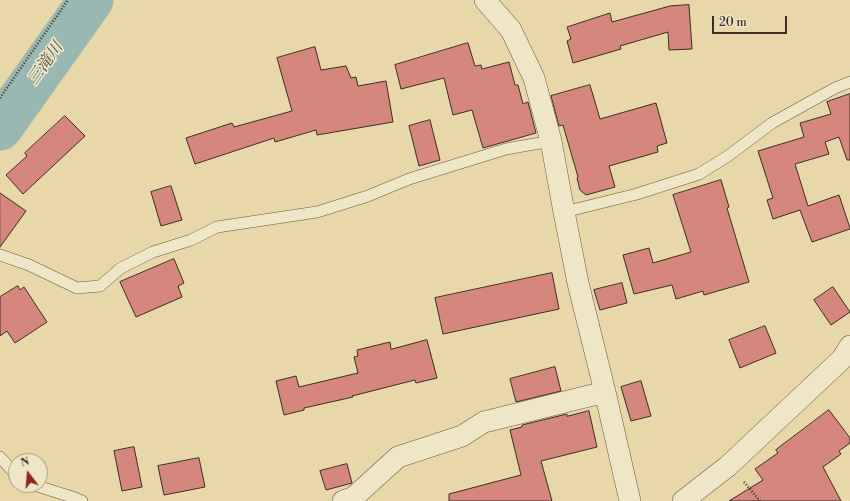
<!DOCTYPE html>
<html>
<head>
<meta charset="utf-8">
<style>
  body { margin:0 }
  #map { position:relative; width:850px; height:501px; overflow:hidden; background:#e7d7a9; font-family:"Libre Bodoni",serif }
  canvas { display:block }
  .north { position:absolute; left:8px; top:453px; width:40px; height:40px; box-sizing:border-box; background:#efe5c7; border:1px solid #a79c86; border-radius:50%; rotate:344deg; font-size:11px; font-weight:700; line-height:16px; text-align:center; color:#3b2e25 }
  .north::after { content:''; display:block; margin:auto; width:14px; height:18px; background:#8f2418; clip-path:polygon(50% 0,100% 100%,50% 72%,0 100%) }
  .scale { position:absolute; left:712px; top:16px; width:75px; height:18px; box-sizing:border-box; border:2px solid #3b2e25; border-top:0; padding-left:5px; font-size:12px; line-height:14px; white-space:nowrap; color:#3b2e25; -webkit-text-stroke:3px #efe5c7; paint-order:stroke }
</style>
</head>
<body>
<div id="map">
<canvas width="850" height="501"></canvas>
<div class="north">N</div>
<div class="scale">20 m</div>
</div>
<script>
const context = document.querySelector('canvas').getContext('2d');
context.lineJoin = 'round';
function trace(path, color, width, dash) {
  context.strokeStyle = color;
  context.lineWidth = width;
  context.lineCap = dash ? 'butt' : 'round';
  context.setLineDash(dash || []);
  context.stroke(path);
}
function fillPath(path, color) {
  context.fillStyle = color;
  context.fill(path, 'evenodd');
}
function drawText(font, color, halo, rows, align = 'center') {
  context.font = font + ' "Libre Bodoni","Noto Serif JP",serif';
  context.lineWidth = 3.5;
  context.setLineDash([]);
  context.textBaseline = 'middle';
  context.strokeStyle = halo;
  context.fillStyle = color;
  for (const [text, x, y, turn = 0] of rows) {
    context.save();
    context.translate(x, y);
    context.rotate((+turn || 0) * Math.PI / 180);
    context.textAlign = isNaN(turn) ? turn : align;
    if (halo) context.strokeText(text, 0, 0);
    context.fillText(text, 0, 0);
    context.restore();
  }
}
trace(new Path2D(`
  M0 128 91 0`), '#99b8b1', 45);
const building = new Path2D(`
  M689 5 692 49 669 50 668 32 620 46 621 49 573 63 567 41 571 39 567 27 610 13 612 22 670 6Z
  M468 43 475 66 481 65 482 69 509 62 515 85H518L523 104 528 102 536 133 483 148 472 110 453 115 444 78 401 89 395 65Z
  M315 47 321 70 346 66 351 78 356 77 358 86 386 81 393 122 317 135 316 130 275 142 274 138 195 164 186 138 232 123 234 127 292 111 277 58Z
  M590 85 600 119 656 103 667 143 657 146 658 152 609 166 615 187 586 195 580 190 577 178 578 177 563 125 559 126 551 96Z
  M850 94V160H847L839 137 825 142 829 154 795 164 808 206 839 195 850 228V229L812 242 800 210 773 219 767 200 773 198 758 151 804 137 800 123 831 114 827 102Z
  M65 116 85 136 23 194 6 175 27 156 25 153Z
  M430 120 440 160 419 166 409 126Z
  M721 180 729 207 727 208 749 282 704 295 703 291 676 299 672 285 634 294 623 255 649 248 653 263 691 252 673 195Z
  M171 186 182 220 161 226 151 192Z
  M0 193 26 211 0 247Z
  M174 259 184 283 178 286 182 297 136 317 120 282Z
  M552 273 559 309 443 334 435 298Z
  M622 283 627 303 600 310 594 290Z
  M18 286 20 290 24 287 47 322 15 343 7 331 0 336V297Z
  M833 287 850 312 831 325 814 300Z
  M765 326 776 353 740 368 729 340Z
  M427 340 437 378 416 383 415 380 352 396 353 397 304 408V410L284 415 276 381 296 376 299 387 358 373 354 357 358 356 357 350 390 342 391 349Z
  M555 367 561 391 516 402 510 379Z
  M641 381 651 416 631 421 621 387Z
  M829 410 850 438V443L839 451 841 454 823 467 841 501H729L763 480 755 469 778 453 776 450Z
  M589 411 597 447 541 461 552 501H449V494L521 475 510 430 522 427V425L567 414V416Z
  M134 447 142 487 122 491 114 451Z
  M199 458 205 487 164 495 158 466Z
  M347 464 352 483 326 490 320 471Z`);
fillPath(building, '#d5877d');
trace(building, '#3b2e25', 1);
const lane = new Path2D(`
  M564 212 637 194 699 174 728 156 772 123 835 88 850 82
  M0 255 29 265 77 288 100 286 121 268 153 252 191 240 217 227 317 212 368 196 409 179 506 149 551 141
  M0 457 16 475
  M34 485 75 498 82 501`);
const street = new Path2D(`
  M485 0 511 30 534 78 551 141 564 212 578 283 605 392 630 501
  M343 501 354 497 398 457 462 436 484 422 605 392
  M683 501 728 466 842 359 850 346`);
trace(lane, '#665846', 12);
trace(street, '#665846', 22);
trace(new Path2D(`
  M0 98 68 0
  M744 482 760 501`), '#3b2e25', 2.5, [1, 2]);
trace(lane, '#efe5c7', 11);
trace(street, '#efe5c7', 21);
drawText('italic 16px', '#4e4a41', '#efe5c7', [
  ["三滝川",46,64,-55]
]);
</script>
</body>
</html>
